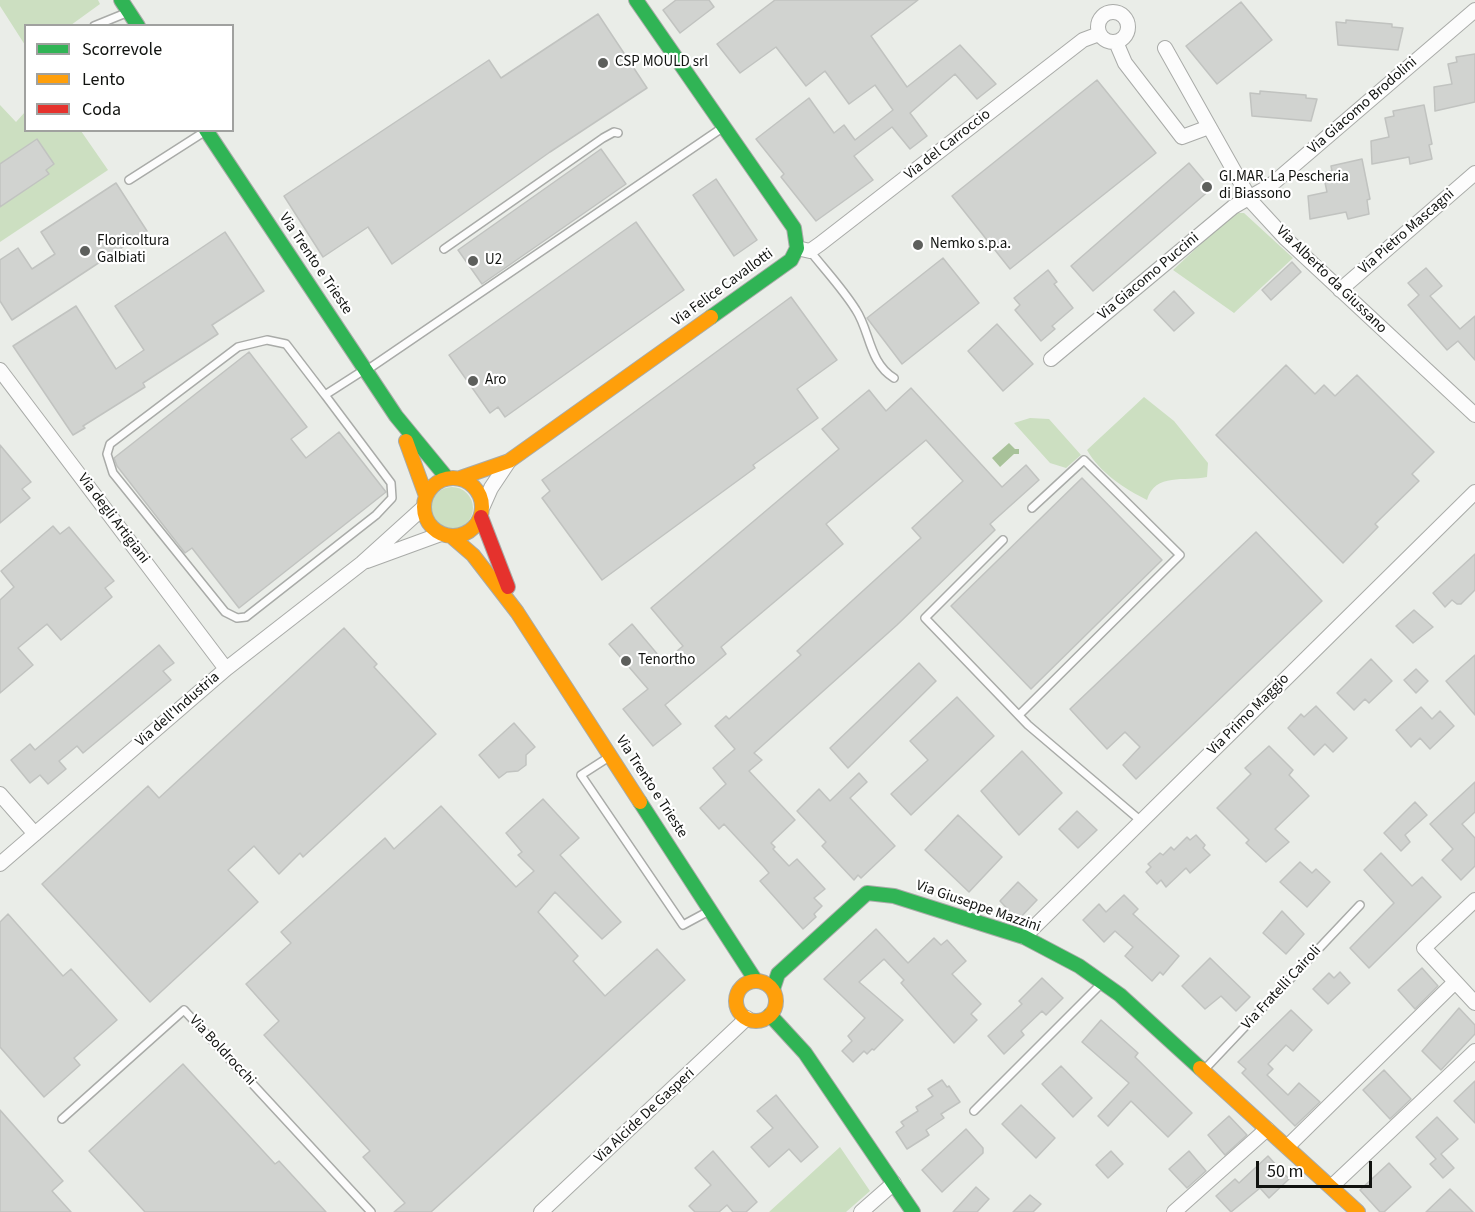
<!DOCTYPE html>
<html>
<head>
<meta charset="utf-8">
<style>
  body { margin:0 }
  #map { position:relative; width:1475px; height:1212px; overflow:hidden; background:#eaede8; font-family:"Source Sans 3",sans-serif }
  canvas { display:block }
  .legend { position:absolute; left:24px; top:24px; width:210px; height:108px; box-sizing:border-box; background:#fff; border:2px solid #a0a19f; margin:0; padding:8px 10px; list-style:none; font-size:18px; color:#111310 }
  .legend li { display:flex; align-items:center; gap:12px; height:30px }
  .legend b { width:30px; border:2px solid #a0a19f }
  .scale { position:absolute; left:1256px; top:1161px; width:116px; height:27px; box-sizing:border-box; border:3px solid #111310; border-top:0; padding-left:8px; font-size:18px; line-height:21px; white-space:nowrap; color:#111310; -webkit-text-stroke:4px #fff; paint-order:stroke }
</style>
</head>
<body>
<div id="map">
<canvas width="1475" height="1212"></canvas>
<ul class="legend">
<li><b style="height:8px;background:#30b455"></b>Scorrevole</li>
<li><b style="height:8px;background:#ff9f0a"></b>Lento</li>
<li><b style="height:8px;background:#e5322d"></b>Coda</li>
</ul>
<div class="scale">50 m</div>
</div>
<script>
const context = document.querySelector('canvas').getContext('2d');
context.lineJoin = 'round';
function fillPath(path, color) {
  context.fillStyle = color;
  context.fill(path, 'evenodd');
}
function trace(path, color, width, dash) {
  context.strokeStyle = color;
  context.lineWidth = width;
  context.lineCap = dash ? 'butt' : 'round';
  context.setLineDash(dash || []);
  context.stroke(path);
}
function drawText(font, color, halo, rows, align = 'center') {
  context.font = font + ' "Source Sans 3",sans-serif';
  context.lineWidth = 4.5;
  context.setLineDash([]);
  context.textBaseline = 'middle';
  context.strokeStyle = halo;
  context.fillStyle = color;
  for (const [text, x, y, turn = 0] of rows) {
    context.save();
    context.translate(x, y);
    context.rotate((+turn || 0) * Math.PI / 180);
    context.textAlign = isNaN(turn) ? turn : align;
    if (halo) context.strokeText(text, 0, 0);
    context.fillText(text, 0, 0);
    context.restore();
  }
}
fillPath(new Path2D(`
  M0 0H98L100 4 71 25 26 26 25 45 0 6Z
  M0 105 16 122 25 112 26 130 81 131 108 170 0 242Z
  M1234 213H1244L1293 258 1234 313 1173 270Z
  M1144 397 1174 421 1208 463 1207 477C1185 482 1155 472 1147 500 1125 489 1099 472 1087 450Z
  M1030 418 1049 419 1081 455 1066 468 1050 463 1014 423Z
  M431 508a21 21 0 1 1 42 0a21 21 0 1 1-42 0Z
  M840 1147 870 1191 846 1212H769Z`), '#ccdfc1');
fillPath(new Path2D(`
  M1009 443 1015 449H1019V454H1014L1000 467 992 458Z`), '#a8c299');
const building = new Path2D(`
  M676 0H709L714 7 680 33 663 10Z
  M775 0H918L871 36 907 87 960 45 996 84 977 99 955 74 910 113 927 136 910 149 892 127 880 136 854 156 873 180 816 221 781 177 784 174 756 139 809 98 834 133 844 125 855 140 893 110 875 85 849 104 825 71 806 86 776 47 740 73 717 44Z
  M1241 2 1272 40 1217 84 1186 46Z
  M598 14 647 88 550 152 392 264 368 227 323 257 284 196 489 60 501 78Z
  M1346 20 1392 24V27L1403 28 1398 50 1338 45 1336 22 1346 23Z
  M1475 54V102L1435 111 1434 87 1452 84 1448 64 1457 62 1456 57Z
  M1097 80 1156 153 1010 269 952 196Z
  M1260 91 1306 95V98L1317 99 1311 121 1252 116 1250 93 1260 94Z
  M1424 105 1432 144 1429 145 1432 159 1410 164 1409 157 1372 164 1371 141 1389 137 1385 118 1394 116 1393 111Z
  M37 139 54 164 46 170 49 174 0 207V164Z
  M601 149 626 184 482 284 458 250Z
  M1362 159 1370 199 1367 200 1369 214 1348 219 1346 212 1310 219 1308 196 1327 192 1323 173 1332 171 1331 166Z
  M1189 163 1211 189 1093 291 1071 266Z
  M716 179 757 240 734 256 693 195Z
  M116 183 147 231 12 320 0 301V260L18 248 32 269 55 254 41 232Z
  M636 222 684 290 505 417 498 407 490 413 449 355Z
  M225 232 264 291 212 325 218 334 143 383 145 387 83 426 85 428 73 435 13 346 76 306 116 369 144 350 115 306Z
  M943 258 979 303 902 364 867 318Z
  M1292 262 1301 272 1271 300 1262 290Z
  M1426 268 1442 286 1430 296 1460 329 1475 316V360L1458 341 1447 350 1408 305 1419 295 1408 283Z
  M1048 270 1057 282 1054 284 1073 308 1052 326 1055 329 1041 341 1015 310 1020 305 1014 298Z
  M1174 291 1194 313 1174 331 1154 310Z
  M791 297 837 360 797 389 818 418 753 465 755 468 602 580 542 498 550 491 542 480Z
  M997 324 1033 364 1003 391 968 351Z
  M249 352 307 427 291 439 306 458 339 432 386 492 239 608 192 548 185 553 117 466 114 458Z
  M1286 365 1315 394 1324 385 1335 396 1357 375 1434 452 1412 474 1419 481 1375 524 1378 527 1343 563 1216 435Z
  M911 388 1002 487 1026 465 1039 480 990 524 995 530 897 625 754 753 762 760 749 771 795 820 771 843 775 847 773 849 789 866 797 859 825 889 814 898 822 906 814 914 816 917 803 929 760 881 769 873 764 867 724 824 719 829 700 808 726 784 713 768 735 749 715 726 726 716 729 719 801 655 797 651 921 538 912 528 963 481 926 440 826 524 843 544 721 647 726 654 665 705 681 724 653 746 623 709 648 689 609 644 632 624 664 662 683 646 651 608 839 449 822 429 869 390 886 411Z
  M0 445 31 482 22 489 30 498 0 523Z
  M1082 478 1162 560 1031 689 951 606Z
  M53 526 60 534 69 527 114 581 105 588 112 597 61 640 47 624 18 648 33 665 0 693V600L14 587 1 571Z
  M1256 532 1322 601 1136 779 1123 765 1140 747 1125 732 1107 749 1070 709Z
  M1475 554V590L1461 604H1457L1452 600 1445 607 1433 593Z
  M1414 610 1433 627 1413 643 1396 626Z
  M344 628 377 664 374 667 436 734 303 857 300 853 279 874 254 846 228 870 258 902 150 1002 42 884 148 786 159 798Z
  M159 645 174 663 163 671 171 680 83 753 77 746 59 761 66 769 48 784 40 775 30 783 11 760 30 744 35 750Z
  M1475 655V715L1446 681Z
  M1371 659 1392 681 1369 703 1365 699 1354 710 1337 693Z
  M919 663 936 681 848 768 830 748Z
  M1416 669 1428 681 1416 693 1404 680Z
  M957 697 994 736 911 815 891 794 928 760 910 741Z
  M1316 706 1347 738 1333 752 1325 744 1314 755 1288 728 1301 714 1304 717Z
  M1421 707 1432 719 1440 711 1454 726 1430 749 1420 738 1411 747 1396 730Z
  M514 723 535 747 526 755V765L518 771 507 772 499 778 479 755Z
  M1269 746 1293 770 1289 775 1309 796 1275 829 1289 842 1266 862 1246 843 1249 840 1217 808 1251 774 1245 768Z
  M1022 751 1062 793 1019 835 981 791Z
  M859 773 867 782 850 798 895 846 861 878 858 875 854 880 822 846 826 842 797 811 819 789 830 801Z
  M1475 782V812L1462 824 1475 838V866L1461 880 1442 860 1453 849 1430 824Z
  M543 799 579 838 560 855 621 922 602 939 555 892 538 912 578 956 573 961 605 996 657 949 685 980 431 1212H394L405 1203 363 1157 370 1151 264 1035 279 1021 246 984 291 943 281 932 385 838 394 849 441 806 516 887 534 871 518 855 522 852 506 833Z
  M1415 802 1427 815 1405 835 1410 842 1401 851 1384 833Z
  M1077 811 1097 830 1078 848 1059 829Z
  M958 815 1002 857 969 892 925 850Z
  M1196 835 1205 845 1203 848 1210 855 1190 873 1186 868 1166 887 1161 880 1157 884 1146 872 1151 867 1148 864 1160 853 1163 855 1171 847 1174 850 1187 837 1190 840Z
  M1381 853 1412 886 1422 877 1441 897 1369 968 1350 948 1394 903 1364 870Z
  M1300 862 1312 873 1316 869 1330 882 1307 907 1280 882Z
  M1018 882 1037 900 1018 920 1000 901Z
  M1124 895 1138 909 1133 914 1179 956 1163 975 1160 972 1152 981 1125 956 1133 947 1115 931 1104 942 1083 920 1099 904 1106 912Z
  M1282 911 1304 934 1286 954 1263 933Z
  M8 914 63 976 71 969 117 1020 74 1058 80 1065 44 1097 0 1047V922Z
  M876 929 908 963 934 938 941 945 947 940 966 961 952 974 981 1004 971 1014 977 1020 954 1043 901 983 904 980 884 959 859 982 903 1020 874 1050 872 1049 867 1054 864 1051 853 1062 842 1051 852 1041 848 1036 865 1018 824 979Z
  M1210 958 1250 997 1236 1011 1221 996 1205 1009 1182 986Z
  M1422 968 1438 986 1415 1009 1398 990Z
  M1340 972 1350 983 1328 1004 1313 989 1329 973 1334 978Z
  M1042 978 1063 998 1046 1015 1042 1011 1021 1031 1024 1035 1004 1054 988 1036 1022 1004 1019 1001Z
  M1459 1008 1475 1025V1034L1441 1070 1422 1051Z
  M1291 1010 1312 1030 1293 1051 1286 1045 1268 1064 1273 1069 1267 1075 1288 1095 1299 1083 1320 1102 1295 1126 1242 1073 1246 1069 1238 1062Z
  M1101 1020 1138 1053 1135 1057 1192 1113 1168 1137 1131 1101 1108 1126 1098 1116 1129 1083 1082 1042Z
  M183 1064 275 1164 279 1161 326 1212H145L89 1151Z
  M1061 1066 1092 1098 1073 1117 1042 1084Z
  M1384 1070 1411 1099 1390 1119 1363 1090Z
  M942 1080 947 1087 949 1086 960 1102 941 1114 944 1118 926 1130 929 1135 907 1149 896 1132 904 1126 901 1122 918 1111 916 1107 933 1096 928 1089Z
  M1475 1081V1123L1454 1101Z
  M776 1095 818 1147 801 1162 789 1149 769 1167 751 1147 773 1128 757 1111Z
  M1021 1105 1055 1138 1036 1158 1002 1124Z
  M0 1110 63 1181 52 1191 71 1212H0Z
  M1229 1116 1247 1135 1225 1155 1208 1135Z
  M1437 1117 1458 1139 1441 1154 1454 1168 1443 1178 1430 1164 1436 1159 1416 1137Z
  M966 1129 983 1148V1153L942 1192 922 1170Z
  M713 1151 757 1202 746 1212H733L727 1205 719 1212H695L689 1206 711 1185 695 1168Z
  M1111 1151 1123 1164 1108 1178 1096 1165Z
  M1189 1151 1206 1171 1187 1188 1169 1169Z
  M1268 1156 1289 1179 1269 1198 1260 1188 1231 1212 1216 1196 1235 1179 1239 1183Z
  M1389 1163 1411 1187 1384 1212H1380L1360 1190Z
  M976 1187 989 1199 977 1212H953Z
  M1450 1189 1473 1212H1426Z
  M1030 1195 1041 1204 1033 1212H1013Z`);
fillPath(building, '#d1d3d0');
trace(building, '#c1c3c0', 1.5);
const lane = new Path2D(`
  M94 26 126 13
  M129 180 204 132
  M444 249 603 138 614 132 618 133
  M810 251C825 270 843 289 856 310 870 331 869 363 894 378
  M367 370 722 128
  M325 395 391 483 392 498 376 515 246 617 237 618 225 612 113 473 107 454 110 444 238 347 267 340 286 344 325 395 364 370
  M1003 540 925 618 1028 725 1141 821
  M1019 715 1180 555 1084 460 1032 508
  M609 757 581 775 683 925 709 911
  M1204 1070 1360 905
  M974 1111 1101 984
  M62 1119 184 1010 371 1212`);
const street = new Path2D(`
  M1098 27a15 15 0 1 1 30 0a15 15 0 1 1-30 0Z
  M1116 42 1125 63 1182 137 1209 127
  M1165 48 1251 201 1286 239 1475 415
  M797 248 810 251 820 244 1083 40 1099 34
  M1340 290 1475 173
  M1051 359 1233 207 1271 185 1475 10
  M0 370 226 669
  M483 506 491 488 509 461
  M367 561 441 534
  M0 794 35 834
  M0 864 226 669 362 563 424 507
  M1475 900 1424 948 1475 1003
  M1024 937 1475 492
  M1287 1147 1455 982
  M1331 1187 1475 1051
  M541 1212 747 1018
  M861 1212 894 1183
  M1174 1212 1267 1129`);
const fast = new Path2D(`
  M121 0 138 26
  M636 0 794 228 797 248 791 260 711 317
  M206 130 396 416 447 478
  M640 802 756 981
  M773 989 778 974 867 893 894 896 1024 937 1079 966 1120 995 1200 1068
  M770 1015 805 1053 913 1212`);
const slow = new Path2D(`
  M406 441 426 496
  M424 507a29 29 0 1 1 58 0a29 29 0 1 1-58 0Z
  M460 478 509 461 711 317
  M451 536 473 555 517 612 640 802
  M736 1001a20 20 0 1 1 40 0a20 20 0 1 1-40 0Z
  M1200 1068 1358 1212`);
const jam = new Path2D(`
  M481 517 508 587`);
trace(lane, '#a9aba8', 10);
trace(street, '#a9aba8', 16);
trace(fast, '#a9aba8', 16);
trace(slow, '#a9aba8', 16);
trace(jam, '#a9aba8', 16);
trace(lane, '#fcfcfc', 7);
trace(street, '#fcfcfc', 14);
trace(fast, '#30b455', 14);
trace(slow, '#ff9f0a', 14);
trace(jam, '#e5322d', 14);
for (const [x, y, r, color] of [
  [603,63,6,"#5d5f5c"],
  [1207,187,6,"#5d5f5c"],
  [918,245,6,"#5d5f5c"],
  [85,251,6,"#5d5f5c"],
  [473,261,6,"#5d5f5c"],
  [473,381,6,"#5d5f5c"],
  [626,661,6,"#5d5f5c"]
]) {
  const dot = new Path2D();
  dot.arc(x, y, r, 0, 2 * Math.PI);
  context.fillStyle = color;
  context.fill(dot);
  trace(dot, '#fff', 2);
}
drawText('15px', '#111310', '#fff', [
  ["CSP MOULD srl",615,63],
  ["GI.MAR. La Pescheria",1219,178],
  ["di Biassono",1219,195],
  ["Floricoltura",97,242],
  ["Galbiati",97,259],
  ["Nemko s.p.a.",930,245],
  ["U2",485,261],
  ["Aro",485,381],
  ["Tenortho",638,661]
], 'left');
drawText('15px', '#111310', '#fff', [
  ["Via Giacomo Brodolini",1363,106,-41],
  ["Via del Carroccio",948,145,-38],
  ["Via Pietro Mascagni",1407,232,-41],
  ["Via Trento e Trieste",315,264,56],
  ["Via Giacomo Puccini",1149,277,-40],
  ["Via Alberto da Giussano",1331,280,44],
  ["Via Felice Cavallotti",723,288,-36],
  ["Via degli Artigiani",113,519,53],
  ["Via dell'Industria",178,710,-41],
  ["Via Primo Maggio",1249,715,-45],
  ["Via Trento e Trieste",651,787,57],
  ["Via Giuseppe Mazzini",978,907,19],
  ["Via Fratelli Cairoli",1282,988,-47],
  ["Via Boldrocchi",222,1051,47],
  ["Via Alcide De Gasperi",645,1116,-43]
]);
</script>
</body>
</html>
